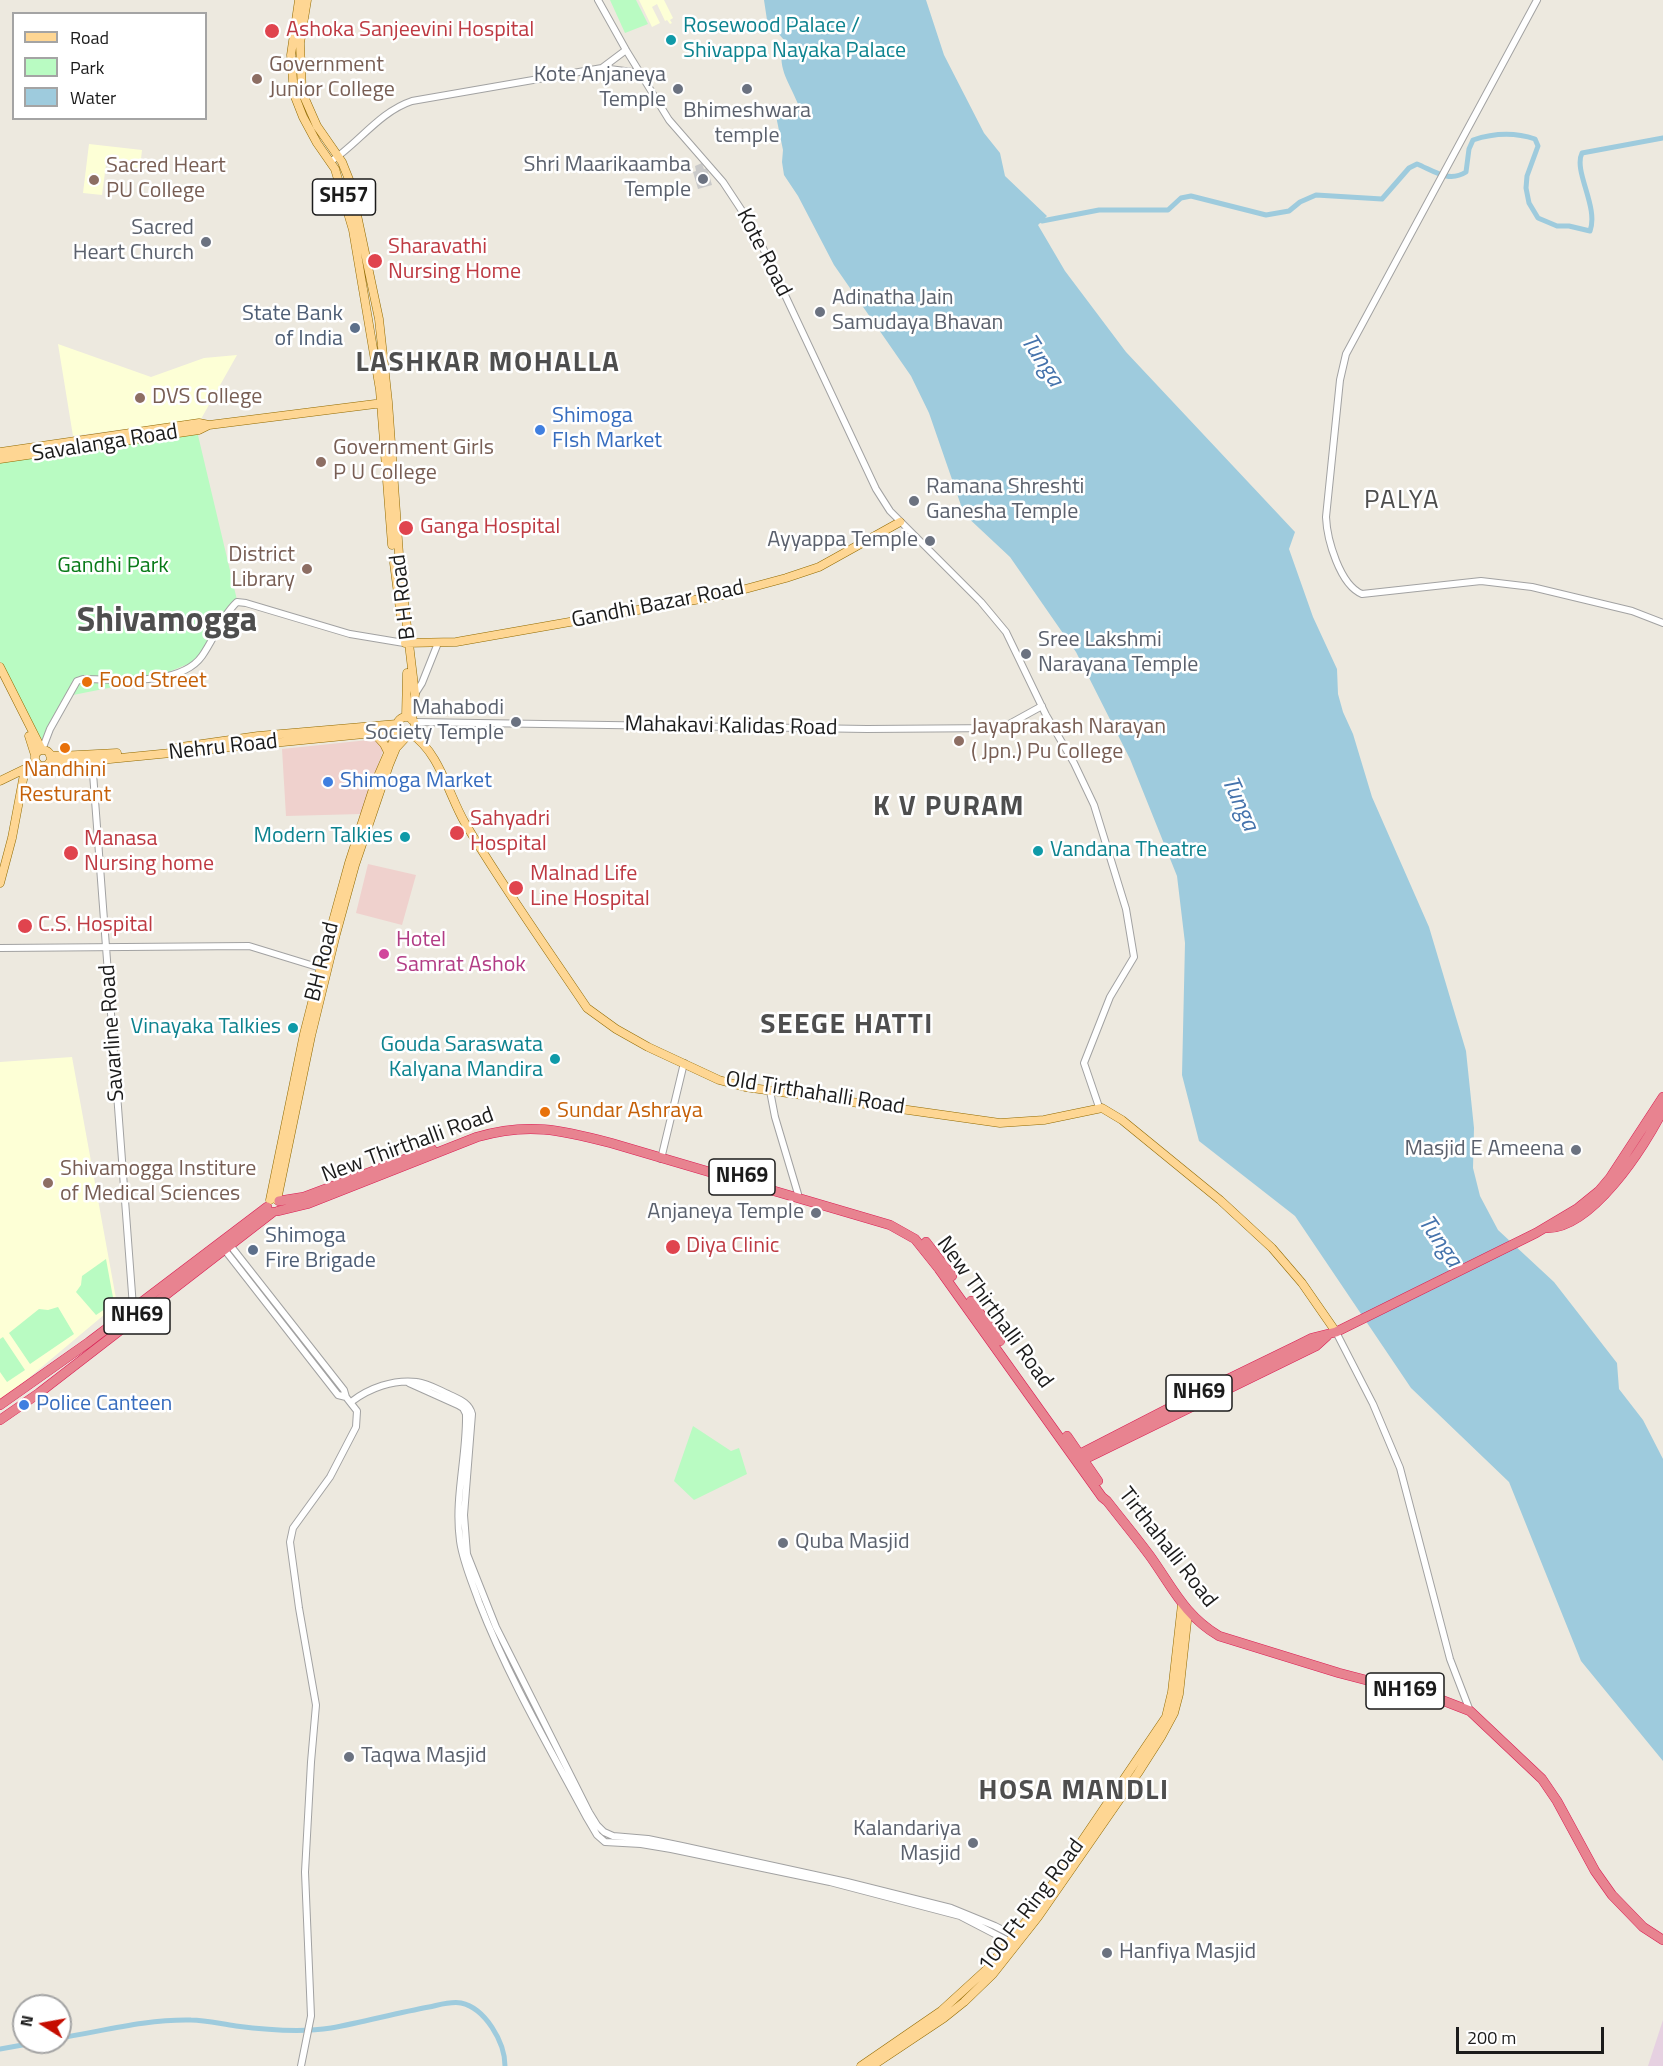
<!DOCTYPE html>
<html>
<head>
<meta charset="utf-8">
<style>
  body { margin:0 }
  #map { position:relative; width:1663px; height:2066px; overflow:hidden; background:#ede9df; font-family:"Titillium Web",sans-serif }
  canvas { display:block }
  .legend { position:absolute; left:12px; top:12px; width:195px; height:108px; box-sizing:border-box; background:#fff; border:2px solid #a4a4a4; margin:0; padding:8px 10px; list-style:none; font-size:18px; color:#1b1b1b }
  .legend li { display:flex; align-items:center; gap:12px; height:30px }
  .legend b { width:30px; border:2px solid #a4a4a4 }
  .north { position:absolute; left:12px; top:1994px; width:60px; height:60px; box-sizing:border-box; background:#fff; border:2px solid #a4a4a4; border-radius:50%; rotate:281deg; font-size:16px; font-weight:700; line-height:24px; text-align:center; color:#1b1b1b }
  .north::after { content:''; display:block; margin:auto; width:21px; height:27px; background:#c50c00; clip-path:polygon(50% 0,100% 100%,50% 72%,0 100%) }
  .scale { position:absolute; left:1456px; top:2027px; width:148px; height:27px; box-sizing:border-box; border:3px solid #1b1b1b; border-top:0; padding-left:8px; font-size:18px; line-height:21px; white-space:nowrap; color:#1b1b1b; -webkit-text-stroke:4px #fff; paint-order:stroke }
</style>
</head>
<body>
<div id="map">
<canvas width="1663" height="2066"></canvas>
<ul class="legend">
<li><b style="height:8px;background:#fed693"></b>Road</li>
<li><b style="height:16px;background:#b9fbc2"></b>Park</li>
<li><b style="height:16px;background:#9ecbdd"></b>Water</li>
</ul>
<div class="north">N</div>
<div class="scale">200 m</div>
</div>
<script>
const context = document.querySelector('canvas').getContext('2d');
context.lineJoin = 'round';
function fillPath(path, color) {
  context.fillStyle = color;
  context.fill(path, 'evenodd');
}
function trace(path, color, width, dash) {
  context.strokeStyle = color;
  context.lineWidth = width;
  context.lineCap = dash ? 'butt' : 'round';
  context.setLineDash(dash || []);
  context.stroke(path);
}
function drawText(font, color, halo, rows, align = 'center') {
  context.font = font + ' "Titillium Web",sans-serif';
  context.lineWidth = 5;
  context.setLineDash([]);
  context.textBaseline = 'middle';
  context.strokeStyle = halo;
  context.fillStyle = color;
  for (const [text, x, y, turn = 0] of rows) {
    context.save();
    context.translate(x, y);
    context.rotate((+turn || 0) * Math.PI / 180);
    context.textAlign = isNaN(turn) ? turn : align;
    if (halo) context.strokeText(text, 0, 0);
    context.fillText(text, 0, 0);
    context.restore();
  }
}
fillPath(new Path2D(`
  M378 739 384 748 361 814 286 816 282 749Z
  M368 864 416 875 402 925 356 913Z`), '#efd1cd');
fillPath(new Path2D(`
  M1663 2020V2066H1648Z`), '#e6d1e1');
fillPath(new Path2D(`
  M639 0H664L673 18 670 20 672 23 670 24 667 20 665 21 657 4 652 7 660 23 652 27Z
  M89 144 142 150 140 168 106 165 102 195 83 193Z
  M58 344 151 377 204 358 237 355 201 419 73 436Z
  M72 1057 117 1304 0 1402V1062Z`), '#fdffd6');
fillPath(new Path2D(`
  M702 163 704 169 707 168 712 185 698 189 693 172 696 171 695 166Z`), '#c9c9c9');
fillPath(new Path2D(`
  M610 0H636L648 24 625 33Z
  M197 431 237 600 200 659 149 680 73 695 44 744 0 661V458Z
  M106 1259 114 1303 96 1315 76 1292 81 1285 82 1276Z
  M58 1307 74 1334 30 1364 9 1333 39 1309 48 1310Z
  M3 1337 25 1370 7 1382 0 1372V1339Z
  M693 1426 731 1451 739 1448 747 1474 694 1500 674 1481Z`), '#b9fbc2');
fillPath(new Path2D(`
  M764 0H926L944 55 984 133 1000 153 1005 176 1047 216 1038 225 1065 271 1126 352 1295 532 1289 549 1313 617 1337 669 1338 694 1343 712 1353 734 1372 797 1429 927 1466 1051 1474 1128 1473 1168 1480 1196 1498 1230 1554 1282 1617 1363 1619 1389 1643 1420 1663 1459V1761L1581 1661 1509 1482 1411 1388 1295 1216 1199 1141 1182 1075 1185 943 1177 876 1130 759 1076 652 1010 557 964 514 929 413 911 376 834 265 798 196 784 175 782 162 783 150 776 116 798 104C788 79 776 68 784 40L767 20Z`), '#9ecbdd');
trace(new Path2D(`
  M1042 221 1099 210H1168L1181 198 1191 196 1266 215 1289 211 1300 202 1316 195 1382 199 1409 168 1417 164C1434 171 1449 183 1466 172L1469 149 1473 140C1494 133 1514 132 1535 139L1538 146 1527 176 1526 188 1529 203 1538 218 1557 226H1569L1590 231C1599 207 1573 171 1582 153L1663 138
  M60 2038C103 2031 147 2019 191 2020 206 2020 221 2024 236 2026 267 2030 300 2033 331 2028 364 2022 396 2013 429 2007 439 2005 451 2001 461 2003 485 2008 505 2042 505 2066
  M0 2049 39 2042`), '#9ecbdd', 5);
const minor = new Path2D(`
  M598 0 626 50 669 120 723 182 754 229 876 489 890 511 981 602 1006 632 1046 715 1074 763 1094 805 1126 909 1134 957 1110 997 1084 1063 1099 1107
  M1537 0 1346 354 1340 380 1326 517C1327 540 1340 585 1362 594L1481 581 1532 587 1632 611 1663 623
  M602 68 626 50
  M330 162C358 144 379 112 412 101L602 68 640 73
  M415 694 422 683 438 643
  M414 722 867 729 1002 728 1042 706
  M42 750 50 729 77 681 83 679C117 679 180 687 202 656 214 639 222 616 237 602L246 603 350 634 404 643
  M92 760 133 1307
  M0 948 249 946 324 969
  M770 1091 775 1117 798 1194
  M661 1159 684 1063
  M230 1245 344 1390 346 1397 357 1411 356 1427 330 1477 293 1528 290 1542 299 1608 316 1705 311 1762 305 1872 311 2016 301 2066
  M224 1249 338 1395 346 1397
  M1336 1332 1373 1404 1400 1468 1450 1659 1470 1711
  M409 1383 458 1405 463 1408 466 1414C467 1456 454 1498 460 1541 463 1562 472 1582 479 1602 508 1677 549 1747 587 1818L597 1835 605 1842 641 1844 671 1849 830 1882 960 1916 1012 1943
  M351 1402C369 1388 394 1379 417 1382 427 1383 439 1390 448 1394 458 1399 469 1402 472 1414L464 1515 467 1554 496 1627 589 1812 597 1825 604 1832 613 1836 648 1839 682 1846 847 1882 951 1908 995 1926 1017 1937`);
const major = new Path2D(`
  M299 0 291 55 294 94 303 117 317 143 335 169 353 230 380 390 392 545
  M307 0 300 43 302 92 317 126 342 162 350 182 379 319 388 402 400 568 415 694 412 720
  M0 452 199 423 209 425
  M0 459 199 430 209 425 383 403
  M394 563 401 617
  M405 643 456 642 723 595 786 578 819 567 900 522
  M0 667 42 750
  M406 717 407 673
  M397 726a9 9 0 1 1 18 0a9 9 0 1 1-18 0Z
  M374 733 384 744 388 752
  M411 734C439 751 449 796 465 823 503 887 546 947 587 1008L616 1029 648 1047 719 1080 745 1087 1000 1123 1044 1120 1102 1108 1122 1120 1220 1200 1272 1248 1302 1283 1336 1332
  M29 736 35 755
  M174 748 258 736 397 724
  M35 758a8 8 0 1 1 16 0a8 8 0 1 1-16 0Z
  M50 755 59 756 117 753
  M49 763 59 764 374 733 397 729
  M0 781 37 763
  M0 883 12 838 25 769
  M270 1200 304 1034 330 932 349 863 375 783 398 730
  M277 1200 311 1036 336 934 355 865 389 765 396 748 408 735
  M861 2066 941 2011 987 1969 1035 1910 1166 1717 1172 1692 1182 1604
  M872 2066 944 2018 964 2002 993 1974 1038 1917 1138 1773 1161 1737 1174 1713 1179 1694 1188 1612`);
const highway = new Path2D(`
  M279 1201 304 1197 432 1149
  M278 1211 307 1204 477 1137C528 1122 561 1130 611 1143L890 1225 915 1239 939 1269 1102 1497 1107 1501C1121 1519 1136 1537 1150 1556 1173 1588 1184 1615 1219 1636L1339 1673 1439 1699 1470 1711 1542 1779 1557 1801 1595 1871 1612 1895 1643 1927 1663 1940
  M1545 1228C1591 1231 1645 1146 1663 1110
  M926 1242 952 1276
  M971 1301 1000 1341
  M0 1405 89 1342 267 1207
  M0 1420 39 1393 273 1212
  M1067 1436 1098 1481
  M1076 1456 1183 1401 1298 1345 1312 1338 1336 1332 1536 1233 1578 1208 1599 1191 1610 1178 1663 1097
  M1081 1461 1316 1346 1327 1336`);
trace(minor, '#a2a2a2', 8);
trace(major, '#916a00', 9);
trace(highway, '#d91e53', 10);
trace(minor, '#fff', 6);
trace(major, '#fed693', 8);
trace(highway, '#e88390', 9);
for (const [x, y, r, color] of [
  [272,31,8,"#e0444e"],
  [671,40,6,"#0f9aa8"],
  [257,79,6,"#8d6e63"],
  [678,89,6,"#6b7280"],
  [747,89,6,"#6b7280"],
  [703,179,6,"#6b7280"],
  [94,180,6,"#8d6e63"],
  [206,242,6,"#6b7280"],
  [375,261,8,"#e0444e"],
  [820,312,6,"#6b7280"],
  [355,328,6,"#5c6f8a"],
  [140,398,6,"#8d6e63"],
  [540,430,6,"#3f7fe0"],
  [321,462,6,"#8d6e63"],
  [914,501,6,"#6b7280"],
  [406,528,8,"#e0444e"],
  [930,541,6,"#6b7280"],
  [307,569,6,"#8d6e63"],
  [1026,654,6,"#6b7280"],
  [87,682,6,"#e8710a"],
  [516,722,6,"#6b7280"],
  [959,741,6,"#8d6e63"],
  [65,748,6,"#e8710a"],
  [328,782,6,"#3f7fe0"],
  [457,833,8,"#e0444e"],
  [405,837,6,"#0f9aa8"],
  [1038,851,6,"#0f9aa8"],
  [71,853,8,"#e0444e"],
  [516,888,8,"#e0444e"],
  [25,926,8,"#e0444e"],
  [384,954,6,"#d1479c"],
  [293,1028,6,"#0f9aa8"],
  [555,1059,6,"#0f9aa8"],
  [545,1112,6,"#e8710a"],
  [1576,1150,6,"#6b7280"],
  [48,1183,6,"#8d6e63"],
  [816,1213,6,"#6b7280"],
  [673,1247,8,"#e0444e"],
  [253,1250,6,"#5c6f8a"],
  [24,1405,6,"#3f7fe0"],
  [783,1543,6,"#6b7280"],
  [349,1757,6,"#6b7280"],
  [973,1843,6,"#6b7280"],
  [1107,1953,6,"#6b7280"]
]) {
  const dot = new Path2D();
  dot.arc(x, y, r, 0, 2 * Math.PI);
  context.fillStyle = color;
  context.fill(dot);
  trace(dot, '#fff', 2);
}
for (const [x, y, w] of [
  [344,197,63],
  [742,1177,66],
  [137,1316,66],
  [1199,1393,66],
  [1405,1691,78]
]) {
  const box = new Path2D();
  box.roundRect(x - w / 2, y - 18, w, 36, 4.5);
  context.fillStyle = '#fff';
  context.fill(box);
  trace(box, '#1b1b1b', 1.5);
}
drawText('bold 21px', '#1b1b1b', null, [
  ["SH57",344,197],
  ["NH69",742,1177],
  ["NH69",137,1316],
  ["NH69",1199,1393],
  ["NH169",1405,1691]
]);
drawText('22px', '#0d838f', '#fff', [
  ["Rosewood Palace /",683,27,"left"],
  ["Shivappa Nayaka Palace",683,52,"left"],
  ["Modern Talkies",393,837],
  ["Vandana Theatre",1050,851,"left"],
  ["Vinayaka Talkies",281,1028],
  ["Gouda Saraswata",543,1046],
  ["Kalyana Mandira",543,1071]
], 'right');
drawText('22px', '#be3a42', '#fff', [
  ["Ashoka Sanjeevini Hospital",286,31],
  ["Sharavathi",388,248],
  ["Nursing Home",388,273],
  ["Ganga Hospital",420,528],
  ["Sahyadri",470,820],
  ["Hospital",470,845],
  ["Manasa",84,840],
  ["Nursing home",84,865],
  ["Malnad Life",530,875],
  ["Line Hospital",530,900],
  ["C.S. Hospital",38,926],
  ["Diya Clinic",686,1247]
], 'left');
drawText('22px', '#785e54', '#fff', [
  ["Government",269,66],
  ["Junior College",269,91],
  ["Sacred Heart",106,167],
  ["PU College",106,192],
  ["DVS College",152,398],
  ["Government Girls",333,449],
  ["P U College",333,474],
  ["District",295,556,"right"],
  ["Library",295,581,"right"],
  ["Jayaprakash Narayan",971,728],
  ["( Jpn.) Pu College",971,753],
  ["Shivamogga Institure",60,1170],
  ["of Medical Sciences",60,1195]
], 'left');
drawText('22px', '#5b616d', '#fff', [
  ["Kote Anjaneya",666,76],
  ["Temple",666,101],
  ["Bhimeshwara",747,112,"center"],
  ["temple",747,137,"center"],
  ["Shri Maarikaamba",691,166],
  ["Temple",691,191],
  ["Sacred",194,229],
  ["Heart Church",194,254],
  ["Adinatha Jain",832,299,"left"],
  ["Samudaya Bhavan",832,324,"left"],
  ["Ramana Shreshti",926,488,"left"],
  ["Ganesha Temple",926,513,"left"],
  ["Ayyappa Temple",918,541],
  ["Sree Lakshmi",1038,641,"left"],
  ["Narayana Temple",1038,666,"left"],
  ["Mahabodi",504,709],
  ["Society Temple",504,734],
  ["Masjid E Ameena",1564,1150],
  ["Anjaneya Temple",804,1213],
  ["Quba Masjid",795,1543,"left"],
  ["Taqwa Masjid",361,1757,"left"],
  ["Kalandariya",961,1830],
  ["Masjid",961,1855],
  ["Hanfiya Masjid",1119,1953,"left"]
], 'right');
drawText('22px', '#1b1b1b', '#fff', [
  ["Kote Road",763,253,63],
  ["Savalanga Road",105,444,-9],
  ["B H Road",404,597,-97],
  ["Gandhi Bazar Road",658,605,-11],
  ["Mahakavi Kalidas Road",731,727,1],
  ["Nehru Road",223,748,-6],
  ["BH Road",323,962,-76],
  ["Savarline Road",113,1033,-94],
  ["Old Tirthahalli Road",815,1094,9],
  ["New Thirthalli Road",408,1146,-20],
  ["New Thirthalli Road",994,1313,54],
  ["Tirthahalli Road",1167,1548,52],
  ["100 Ft Ring Road",1032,1906,-53]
]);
drawText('22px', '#4e5e75', '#fff', [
  ["State Bank",343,315],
  ["of India",343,340],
  ["Shimoga",265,1237,"left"],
  ["Fire Brigade",265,1262,"left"]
], 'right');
drawText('22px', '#366cbe', '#fff', [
  ["Shimoga",552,417],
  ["FIsh Market",552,442],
  ["Shimoga Market",340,782],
  ["Police Canteen",36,1405]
], 'left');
drawText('22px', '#087a18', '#fff', [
  ["Gandhi Park",113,567]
]);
drawText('22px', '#c56008', '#fff', [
  ["Food Street",99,682],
  ["Nandhini",65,771,"center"],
  ["Resturant",65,796,"center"],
  ["Sundar Ashraya",557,1112]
], 'left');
drawText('22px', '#b23c85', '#fff', [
  ["Hotel",396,941],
  ["Samrat Ashok",396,966]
], 'left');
drawText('italic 24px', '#4573ac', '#fff', [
  ["Tunga",1041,361,57],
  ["Tunga",1239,804,66],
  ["Tunga",1439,1242,55]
]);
context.letterSpacing = '1.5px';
drawText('26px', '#4e4e4e', '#fff', [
  ["PALYA",1402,502]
]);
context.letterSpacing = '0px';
context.letterSpacing = '1.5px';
drawText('bold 28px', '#4e4e4e', '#fff', [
  ["LASHKAR MOHALLA",488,364],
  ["K V PURAM",949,808],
  ["SEEGE HATTI",847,1026],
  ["HOSA MANDLI",1074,1792]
]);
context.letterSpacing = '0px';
drawText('bold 34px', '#4e4e4e', '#fff', [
  ["Shivamogga",167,623]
]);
</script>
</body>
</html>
